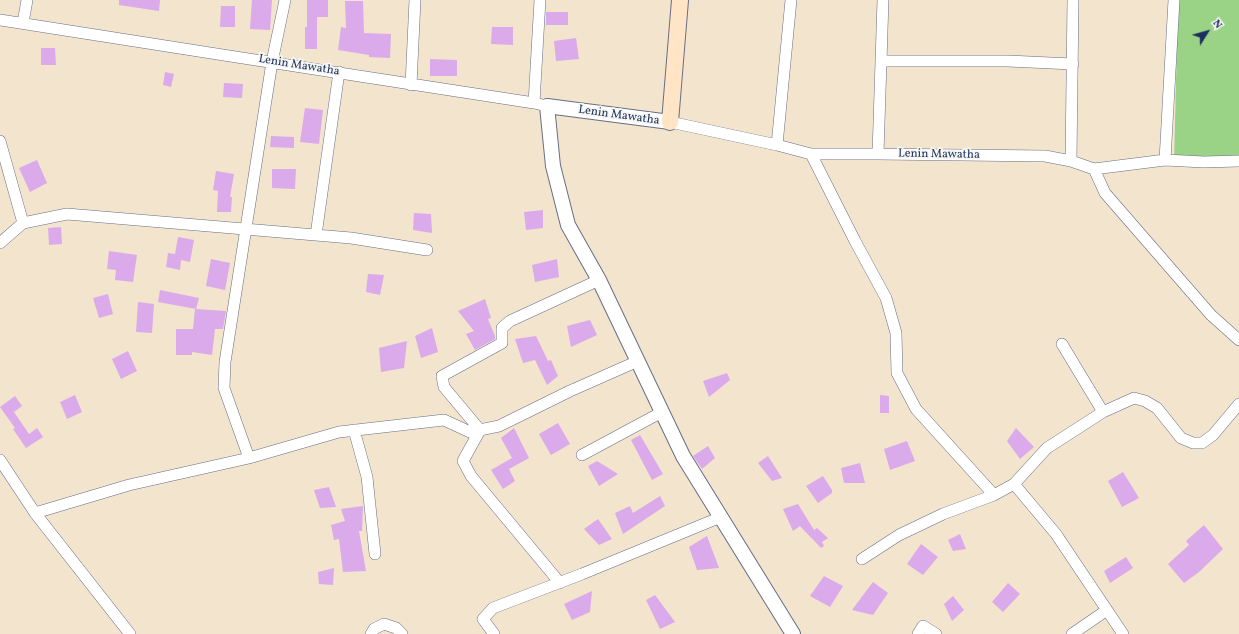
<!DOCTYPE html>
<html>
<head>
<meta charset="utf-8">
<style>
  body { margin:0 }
  #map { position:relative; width:1239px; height:634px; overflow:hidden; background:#f2e4cd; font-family:Vollkorn,serif }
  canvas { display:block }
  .north { position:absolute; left:1187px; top:12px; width:40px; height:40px; -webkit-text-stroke:3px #f6f6f2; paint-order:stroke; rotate:53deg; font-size:11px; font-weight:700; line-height:16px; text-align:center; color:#1b2f5e }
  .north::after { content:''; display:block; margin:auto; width:14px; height:18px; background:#1b2f5e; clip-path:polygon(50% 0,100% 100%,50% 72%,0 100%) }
</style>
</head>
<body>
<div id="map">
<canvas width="1239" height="634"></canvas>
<div class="north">N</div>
</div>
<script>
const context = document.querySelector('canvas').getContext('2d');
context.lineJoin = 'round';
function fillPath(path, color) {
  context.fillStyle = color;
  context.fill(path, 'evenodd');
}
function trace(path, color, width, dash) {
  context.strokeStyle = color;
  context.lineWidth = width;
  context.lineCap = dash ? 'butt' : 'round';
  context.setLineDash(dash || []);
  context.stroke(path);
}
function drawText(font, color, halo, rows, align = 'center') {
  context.font = font + ' Vollkorn,serif';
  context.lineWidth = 3.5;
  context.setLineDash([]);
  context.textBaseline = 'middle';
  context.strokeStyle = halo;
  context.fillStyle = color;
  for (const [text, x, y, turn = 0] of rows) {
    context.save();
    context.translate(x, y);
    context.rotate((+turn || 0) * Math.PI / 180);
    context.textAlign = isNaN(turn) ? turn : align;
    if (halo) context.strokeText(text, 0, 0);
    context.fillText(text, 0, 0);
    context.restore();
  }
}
fillPath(new Path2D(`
  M1178 0H1239V160L1174 164Z`), '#9ad386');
fillPath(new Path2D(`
  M119 0H160L159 11 119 5Z
  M252 0H272L270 30 250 29Z
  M307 0H328V17H317V49H305V27H307Z
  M345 1H363L364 33 391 34 390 58 369 57V55L338 50 341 27 346 28Z
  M221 6H235V27H220Z
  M546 12H568V25H546Z
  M492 27H513V45L491 44Z
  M576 38 579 59 556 61 554 41Z
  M41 48H55L56 65H41Z
  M430 59 457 60V76H430Z
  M165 72 174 74 171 87 163 85Z
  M224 83 243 84 242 98 223 97Z
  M305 108 323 110 319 144 300 142Z
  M271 136 294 137V148L270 147Z
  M37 160 47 183 30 192 19 168Z
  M272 169H296L295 189 272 188Z
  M216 171 234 174 230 197H232L231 212H217L218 191 213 190Z
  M543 210V228L526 230 524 212Z
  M414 213 431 214 432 233 413 230Z
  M61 227 62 244 49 245 48 228Z
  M178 237 194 240 190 262 181 260 180 270 166 267 168 253 175 254Z
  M109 251 137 255 133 282 115 280 116 270 107 269Z
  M211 259 230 263 225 290 206 286Z
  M557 259 559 277 535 282 532 265Z
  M368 274 384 275 380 295 366 292Z
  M160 290 199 298 196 309 158 302Z
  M108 294 113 314 99 318 93 298Z
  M485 299 491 318 488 319 495 336V339L475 350 466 334 474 331 458 311Z
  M138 302 154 304 152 333 136 332Z
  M195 309 226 311 223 329H215L212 355 192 352V355H176V329H193Z
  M590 320 597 335 571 347 567 326Z
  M432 328 438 352 421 358 415 336Z
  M536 336 548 361 551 360 558 376 547 385 535 360 523 363 515 339Z
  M407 341 404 368 381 372 379 348Z
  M128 351 137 371 121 379 112 359Z
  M727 373 730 380 709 397 703 381Z
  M75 395 82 412 67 419 60 402Z
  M880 395 889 396V413H880Z
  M15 396 22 406 14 412 29 434 37 428 43 437 26 448 13 429 15 428 0 407Z
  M558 423 570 444 551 455 539 434Z
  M514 428 529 458 509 469 515 481 503 489 491 470 512 458 501 438Z
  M1016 428 1034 447 1020 459 1007 441Z
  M640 435 663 474 652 480 631 440Z
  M907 441 915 461 890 470 884 449Z
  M708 446 715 458 702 469 693 456Z
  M768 456 782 478 772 481 758 463Z
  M597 461 618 474 599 486 588 466Z
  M860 463 865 483H844L841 468Z
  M1123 472 1139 498 1122 507 1108 481Z
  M823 476 832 490V493L818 503 806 486Z
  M329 487 336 507 320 508 314 490Z
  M660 496 665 506 623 534 615 513 630 506 633 513Z
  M798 504 814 530 817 528 828 538 822 542 824 546 821 548 800 526 793 531 783 509Z
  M363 506 362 531H359L366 571 343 572 339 539 334 540 331 525 345 521 341 509Z
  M598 519 612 539 599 545 584 529Z
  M1204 525 1223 549 1199 572 1184 583 1168 564 1189 545 1186 541Z
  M960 534 966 549 953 551 948 540Z
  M707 536 719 568 697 570 689 547Z
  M921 544 938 557 923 575 907 564Z
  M1126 557 1133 568 1110 583 1104 571Z
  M334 568 333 585 319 584 318 572Z
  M824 576 843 586 830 607 810 596Z
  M873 582 888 593 873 615 852 610Z
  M1008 583 1020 594 1003 612 992 602Z
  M592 591 590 612 572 620 564 604Z
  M655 595 675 622 660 629 646 600Z
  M953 596 964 610 952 621 944 604Z`), '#dbaaea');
const minor = new Path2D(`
  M0 20C178 47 356 77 534 103L547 106
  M23 23 27 0
  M881 61H1008L1073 64
  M411 85 415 0
  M534 103 540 0
  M670 122 777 145 811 154H878L1045 156 1071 161 1094 169 1165 160 1204 162 1239 161
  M0 141 23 223
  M777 145 791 0
  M811 154 855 241 886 298 896 333 897 373 916 409 994 495 1014 484 1056 534 1123 634
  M878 154 883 0
  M1165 160 1174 0
  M1071 161 1073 0
  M1094 169 1105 193 1211 315 1239 340
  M316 235 339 72
  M0 243 23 223 67 214 351 238 427 250
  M1062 344 1103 412
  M354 430 367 477 375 554
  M582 455 662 412
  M249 458 224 388 225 362 272 62 285 0
  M0 460 35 513 130 634
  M1014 484 1047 448 1103 412 1134 398 1145 401 1157 408 1181 438 1193 443H1202L1213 435 1239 404
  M35 513 129 485 249 458 339 432 444 420 470 432 499 426 570 391 638 361
  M862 559 899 535 943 514 994 495
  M560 583 471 476 463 461 480 430 444 387 442 376 502 343V328L510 321 599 280
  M371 634 374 629 384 624 396 628 402 634
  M494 634 483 619 493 608 582 574 721 517
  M918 634 923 626 936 634
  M1072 634 1107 610`);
const tertiary = new Path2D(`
  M670 122 547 106 553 166 568 225 599 280 683 456 793 634`);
const secondary = new Path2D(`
  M670 122 680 0`);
trace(minor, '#666e85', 12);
trace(tertiary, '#666e85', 16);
trace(secondary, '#666e85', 18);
trace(minor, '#fff', 11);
trace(tertiary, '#fff', 14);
trace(secondary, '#ffe4c6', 16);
drawText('12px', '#1b2f5e', '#f6f6f2', [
  ["Lenin Mawatha",299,66,9],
  ["Lenin Mawatha",619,116,8],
  ["Lenin Mawatha",939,155,1]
]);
</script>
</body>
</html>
